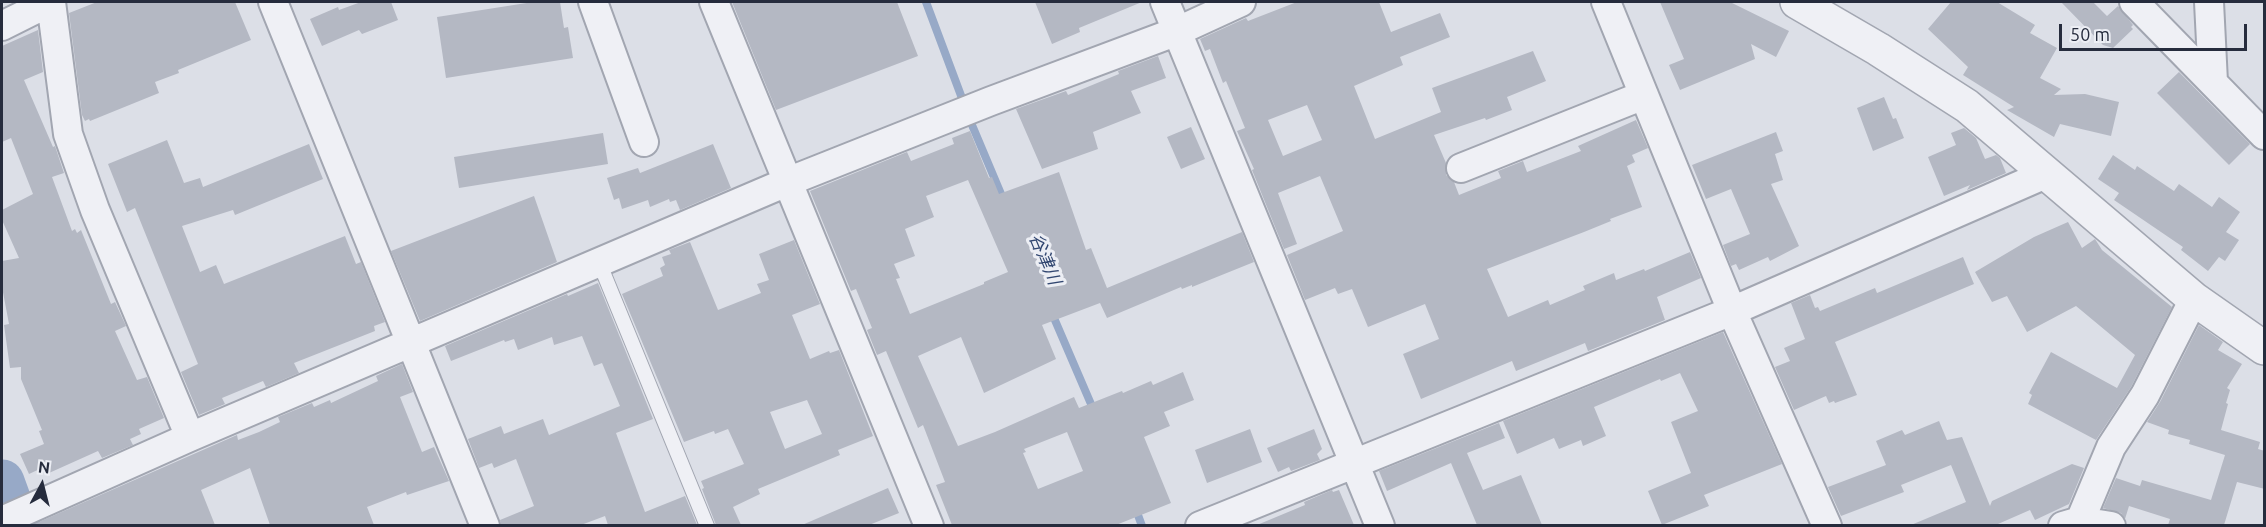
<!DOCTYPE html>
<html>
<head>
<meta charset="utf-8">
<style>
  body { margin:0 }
  #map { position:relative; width:2266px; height:527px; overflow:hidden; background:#dcdfe7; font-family:Ubuntu,sans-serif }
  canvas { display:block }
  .frame { position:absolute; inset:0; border:3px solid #262c3d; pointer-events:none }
  .north { position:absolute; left:12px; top:455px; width:60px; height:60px; -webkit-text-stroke:4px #eceef4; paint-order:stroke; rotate:7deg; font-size:16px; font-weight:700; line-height:24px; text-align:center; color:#262c3d }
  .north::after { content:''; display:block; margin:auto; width:21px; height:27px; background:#262c3d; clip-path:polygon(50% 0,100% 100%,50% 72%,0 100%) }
  .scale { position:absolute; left:2059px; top:24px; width:188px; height:27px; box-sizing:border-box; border:3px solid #262c3d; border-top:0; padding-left:8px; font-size:18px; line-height:21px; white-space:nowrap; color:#262c3d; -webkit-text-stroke:4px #eceef4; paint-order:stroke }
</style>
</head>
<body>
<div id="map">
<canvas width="2266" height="527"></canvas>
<div class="frame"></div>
<div class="north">N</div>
<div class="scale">50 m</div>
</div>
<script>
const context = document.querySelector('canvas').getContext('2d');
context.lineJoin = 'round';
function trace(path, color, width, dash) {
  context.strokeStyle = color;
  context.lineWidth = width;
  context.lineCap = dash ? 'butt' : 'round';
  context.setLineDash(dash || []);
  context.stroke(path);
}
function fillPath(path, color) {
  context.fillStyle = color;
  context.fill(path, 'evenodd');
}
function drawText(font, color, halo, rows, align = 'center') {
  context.font = font + ' Ubuntu,"Noto Sans JP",sans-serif';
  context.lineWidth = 6;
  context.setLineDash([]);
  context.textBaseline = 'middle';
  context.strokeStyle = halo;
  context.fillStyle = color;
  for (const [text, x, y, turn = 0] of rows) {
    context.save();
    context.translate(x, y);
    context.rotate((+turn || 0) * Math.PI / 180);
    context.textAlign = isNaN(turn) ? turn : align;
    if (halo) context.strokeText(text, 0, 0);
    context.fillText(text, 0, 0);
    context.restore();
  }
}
trace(new Path2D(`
  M926 2 972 125 1004 201
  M1051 311 1094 411
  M1135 507 1142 526`), '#97a9c7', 8);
trace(new Path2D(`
  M2 482 18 526`), '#97a9c7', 45);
fillPath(new Path2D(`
  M97 2H235L251 40 178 70 179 73 155 82 159 93 90 121 89 119 85 121 82 115 69 13Z
  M361 2H391L398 20 362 34 359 30 322 46 310 19 338 7 339 10Z
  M533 2H560L564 28 568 27 573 58 446 78 437 17Z
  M732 2H897L918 56 776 110Z
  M1035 2H1142L1079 28 1080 32 1052 44Z
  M1297 2H1379L1391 32 1440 13 1450 37 1400 57 1403 65 1354 86 1375 139 1441 112 1432 88 1533 51 1546 81 1507 97 1512 110 1486 120 1485 118 1434 135 1446 163V175L1454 182 1459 195 1501 178 1498 171 1523 161 1527 172 1581 151 1578 146 1636 120 1648 148 1632 155 1635 162 1627 166 1642 207 1610 219 1611 221 1584 232 1487 269 1508 317 1548 300 1550 305 1585 290 1583 286 1614 273 1616 280 1644 269 1645 271 1690 252 1701 278 1657 297 1665 320 1588 351 1585 343 1516 371 1512 361 1421 399 1403 354 1439 339 1425 304 1368 327 1352 289 1338 294 1335 288 1305 300 1287 255 1343 231 1320 176 1278 193 1297 244 1284 249 1252 170 1254 169 1237 131 1245 128 1226 81 1223 83 1210 49 1205 51 1200 39 1246 18 1248 21ZM1307 105 1322 140 1283 156 1268 120Z
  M1660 2H1730L1789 31 1776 57 1751 44 1755 59 1680 90 1669 65 1684 59Z
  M1951 2H1997L2035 25 2030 33 2057 48 2040 78 2061 89 2054 95 2085 94 2119 102 2111 136 2060 124 2054 137 2007 110 2014 107 1963 75 1968 67 1928 29Z
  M2061 2H2093L2107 16 2118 6 2133 25 2131 27 2133 29 2113 48 2103 45Z
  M38 30 43 72 24 80 53 147 55 146 64 173 52 177 72 231 75 229 77 233 81 230 111 304 115 302 126 326 115 331 137 380 147 377 164 418 139 429 141 434 130 439 133 445 102 458 98 451 49 473 46 466 29 474 20 454 44 444 39 431 42 430 21 379V367L10 368 4 325 9 324 2 287V261L19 258 2 220V210L33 194 11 138 2 142V46Z
  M1158 56 1166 78 1131 91 1141 113 1093 132 1098 149 1042 169 1016 109 1066 91 1068 95 1119 74 1118 71Z
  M2179 72 2250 144 2229 165 2157 93Z
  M1884 97 1893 119 1896 118 1904 138 1873 151 1857 108Z
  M1191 127 1205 159 1181 169 1167 137Z
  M1964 128 1976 138 1985 159 1996 155 2000 158 2006 173 1967 190 1970 185 1944 196 1928 157 1956 145 1951 133Z
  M970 131 989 178 992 177 999 194 1059 172 1086 250 1091 248 1107 288 1242 232 1254 262 1192 287V285L1182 289 1181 287 1107 318 1100 303 1042 325 1056 359 984 393 961 337 918 356 958 446 995 432 1074 397 1079 408 1122 391 1123 393 1151 381 1153 385 1183 372 1194 400 1164 412 1170 426 1144 437 1171 503 1116 525H952L936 485 945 482 923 425 918 428 886 351 877 355 867 330 872 328 856 289 851 291 810 191 907 152 911 161 954 144 952 138ZM968 180 1008 272 984 282V284L910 314 896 279 900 278 894 264 915 256 905 229 934 217 926 196ZM1067 432 1083 471 1038 489 1023 453 1026 452 1024 449Z
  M1776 132 1783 151 1775 154 1783 180 1771 184 1799 246 1770 261 1768 257 1739 270 1736 264 1731 266 1723 245 1750 234 1731 189 1706 199 1692 165Z
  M603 133 608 164 459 188 454 157Z
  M167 140 184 183 200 178 203 187 309 144 323 179 235 215 233 210 182 226 200 272 216 265 224 284 345 236 356 264 361 262 385 322 374 326 375 331 294 363 299 373 266 387 263 381 222 398 225 404 199 415 181 372 198 364 135 208 127 212 108 164Z
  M713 144 731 188 680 210 676 200 670 202 669 199 650 207 648 200 622 209 619 198 614 200 607 178 638 168 640 173Z
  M2113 155 2135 170 2137 166 2174 191 2179 184 2212 207 2219 197 2240 212 2226 232 2239 240 2225 261 2219 257 2208 271 2181 250 2183 247 2114 200 2119 193 2098 179Z
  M534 196 557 262 420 321 391 251Z
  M2068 222 2082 248 2095 239 2102 250 2172 307 2131 387 2096 440 2028 404 2032 395 2029 393 2051 352 2117 388 2135 355 2076 306 2027 332 2007 296 1992 302 1975 272 2034 237Z
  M794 240 820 304 792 315 810 359 829 351 830 353 839 350 873 436 838 450 840 455 758 489 760 494 733 507 741 525H716L702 489 704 488 701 481 744 464 728 429 715 434 714 431 684 442 622 294 663 276 660 268 665 265 662 257 671 254 669 250 690 242 718 310 761 293 757 284 769 280 759 254ZM807 400 822 434 785 449 770 412Z
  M1963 257 1974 284 1835 342 1857 395 1835 403 1834 401 1829 403 1826 396 1794 410 1775 367 1790 361 1784 348 1805 339 1791 303 1810 295 1815 308 1818 307 1820 311 1875 288 1877 293Z
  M598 283 653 419 616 433 645 512 685 496 697 525H608L605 516 581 525H501L500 520 534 506 516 459 494 468 492 463 479 468 468 439 501 426 504 434 543 419 549 435 620 406 602 363 594 366 582 336 554 345 552 337 518 350 514 339 505 342 504 340 451 361 445 346 567 294 568 296Z
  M2199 325 2223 342 2218 350 2242 364 2227 388 2230 390 2226 403 2228 404 2221 430 2260 442 2258 449 2265 451V489L2237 482 2224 525H2168L2170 519 2129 506 2125 519 2121 513 2103 508 2116 478 2140 486 2142 480 2211 500 2225 455 2189 444 2190 440 2168 434 2169 430 2147 422 2160 402Z
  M1723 332 1782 464 1704 495 1709 506 1662 525 1648 491 1691 473 1671 422 1698 411 1680 373 1661 381 1660 379 1594 407 1606 436 1583 446 1581 440 1559 449 1554 438 1517 454 1503 421Z
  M402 364 413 392 400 397 422 452 434 447 449 481 407 495 406 492 367 507 374 525H270L250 468 201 490 215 525H32L237 435 238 440 259 432 280 422 278 417 312 403 314 407 330 400 331 403 378 381 376 376Z
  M1939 421 1947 440 1962 437 1990 506 1992 501 2072 464 2084 468 2069 504 2035 520 2030 510 1998 524 1999 525H1911L1966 502 1951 465 1901 485 1904 492 1841 516 1828 487 1886 465 1876 441 1902 430 1905 435Z
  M1499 423 1505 438 1467 453 1483 490 1521 475 1542 525H1477L1451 463 1387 491 1379 471Z
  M1250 429 1262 462 1207 483 1195 450Z
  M1314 429 1322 449 1317 454 1320 460 1291 471 1289 467 1278 472 1267 448Z
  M888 488 899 513 869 525H802Z
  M1332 490 1333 492 1339 490 1354 525H1257L1305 505 1304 502Z`), '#b4b8c3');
const service = new Path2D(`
  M599 262 707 526`);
const minor = new Path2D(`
  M51 2 68 134 95 210 190 437
  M273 2 485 526
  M593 2 644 142
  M714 2 929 526
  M1165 2 1380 526
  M1606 2 1732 311 1827 526
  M2134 2 2264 135
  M2209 2 2213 82
  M2 26 50 2
  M1461 168 1644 95
  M2 521 190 437 787 182 991 101 1178 31 1241 2
  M2080 521 2111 526
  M1200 526 1732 311 2048 173
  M2063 526 2080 521 2111 447 2145 395 2194 299`);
const tertiary = new Path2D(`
  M1797 2 1878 49 1967 106 2194 299 2264 348`);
trace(service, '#a2a6b1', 16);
trace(minor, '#a2a6b1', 32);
trace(tertiary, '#a2a6b1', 36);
trace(service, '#eff0f5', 14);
trace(minor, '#eff0f5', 28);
trace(tertiary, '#eff0f5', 33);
drawText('italic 18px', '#314670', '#eceef4', [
  ["谷津川",1045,259,67]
]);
</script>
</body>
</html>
